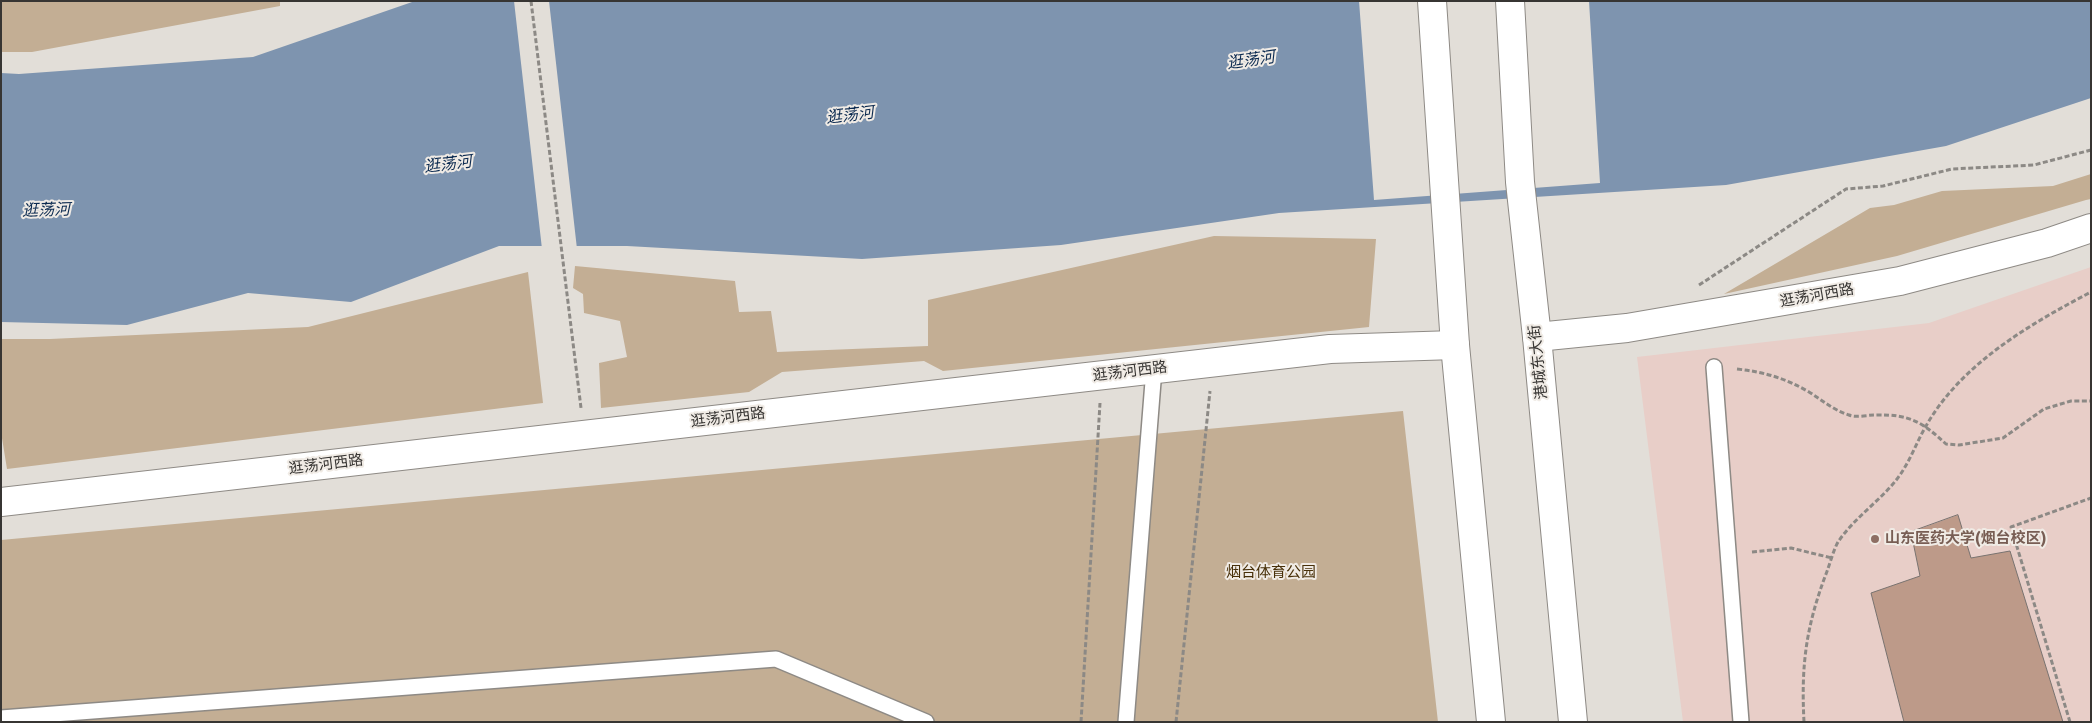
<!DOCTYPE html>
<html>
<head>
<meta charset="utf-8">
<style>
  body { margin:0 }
  #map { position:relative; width:2092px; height:723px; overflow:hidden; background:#e2ded8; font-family:Signika,sans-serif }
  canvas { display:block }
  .frame { position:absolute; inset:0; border:2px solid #373533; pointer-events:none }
</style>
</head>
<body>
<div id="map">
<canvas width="2092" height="723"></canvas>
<div class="frame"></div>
</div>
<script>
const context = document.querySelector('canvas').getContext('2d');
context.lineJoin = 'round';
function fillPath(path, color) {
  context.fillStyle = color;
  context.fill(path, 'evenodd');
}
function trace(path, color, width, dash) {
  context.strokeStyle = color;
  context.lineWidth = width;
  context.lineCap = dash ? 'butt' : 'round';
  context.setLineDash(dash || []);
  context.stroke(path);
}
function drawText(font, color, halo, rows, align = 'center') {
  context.font = font + ' Signika,"Noto Sans SC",sans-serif';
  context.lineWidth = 4;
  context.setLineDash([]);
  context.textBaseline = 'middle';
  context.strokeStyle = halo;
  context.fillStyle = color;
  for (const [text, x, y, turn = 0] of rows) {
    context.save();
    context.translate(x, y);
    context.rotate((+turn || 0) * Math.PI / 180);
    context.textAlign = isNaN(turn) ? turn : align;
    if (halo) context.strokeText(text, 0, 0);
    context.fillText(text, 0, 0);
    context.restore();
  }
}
fillPath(new Path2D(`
  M2091 267V722H1683L1637 357 1929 323Z`), '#e8cec8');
fillPath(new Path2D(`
  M1 1H280V6L32 52H1Z
  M2091 174V199L2086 200 1897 256 1724 294 1870 208 1894 205 1942 191 2053 186Z
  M1214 236 1376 239 1369 327 943 371 924 361 782 372 749 392 601 408 599 363 627 357 620 321 584 313 583 294 573 288 575 266 735 281 739 312 771 311 777 352 928 346V300Z
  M528 272 543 403 7 469 1 432V339H50L308 327Z
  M1403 411 1438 722H1V540Z`), '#c3ae94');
fillPath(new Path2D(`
  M415 1H2091V98L1946 146 1726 185 1279 213 1061 245 862 259 627 246H499L351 302 248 293 127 325 1 322V73L19 74 253 57Z`), '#7e94af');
fillPath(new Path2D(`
  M514 1H549L577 249H542Z
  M1359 1H1589L1600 183 1374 200Z`), '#e2ded8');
const building = new Path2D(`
  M1958 515 1971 558 2010 551 2063 722H1904L1871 593 1920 576 1911 532Z`);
fillPath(building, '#bd9a89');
trace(building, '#797370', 1);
const lane = new Path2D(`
  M1714 367 1741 722
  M1 718 776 659 926 722
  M1126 722 1154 369`);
const street = new Path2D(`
  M1537 337 1627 328 1900 281 2047 243 2091 228
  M1 502 1330 349 1455 345`);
const secondary = new Path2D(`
  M1432 1 1455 345 1491 722
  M1510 1 1520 182 1537 337 1573 722`);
trace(lane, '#8e8a85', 18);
trace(street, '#8e8a85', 30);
trace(secondary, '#8e8a85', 30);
trace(new Path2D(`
  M531 1 581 408
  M1699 285 1846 189 1883 186 1952 169 2034 165 2091 150
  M1737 369C1764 372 1785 378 1809 392 1822 400 1833 410 1849 415 1856 418 1867 415 1875 415 1910 414 1922 422 1946 444L1959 445 2003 438 2044 409 2071 401H2091
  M1752 552 1791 548 1832 558
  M1081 722 1100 403
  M1176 722 1210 391
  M1804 722C1801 665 1806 627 1826 574 1830 564 1833 551 1838 542 1854 518 1880 501 1897 479 1910 462 1916 443 1926 426 1961 364 2030 324 2091 292
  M2070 722 2011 527 2091 498`), '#8c8985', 3, [5, 2.5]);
trace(lane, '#fff', 15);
trace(street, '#fff', 28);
trace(secondary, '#fff', 28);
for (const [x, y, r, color] of [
  [1875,539,5,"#8d6e63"]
]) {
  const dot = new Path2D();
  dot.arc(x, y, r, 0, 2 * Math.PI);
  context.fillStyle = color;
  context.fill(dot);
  trace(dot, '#f0ebe5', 2);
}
drawText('15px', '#373533', '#f0ebe5', [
  ["逛荡河西路",1817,296,-10],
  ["港城东大街",1539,362,-96],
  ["逛荡河西路",1130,372,-7],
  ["逛荡河西路",728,418,-7],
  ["逛荡河西路",326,465,-7]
]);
drawText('bold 15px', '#785e54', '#f0ebe5', [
  ["山东医药大学(烟台校区)",1885,539]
], 'left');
drawText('15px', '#483009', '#f0ebe5', [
  ["烟台体育公园",1271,573]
]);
drawText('italic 16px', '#0b2a50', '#f0ebe5', [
  ["逛荡河",1251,61,-8],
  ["逛荡河",850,116,-7],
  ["逛荡河",448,165,-7],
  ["逛荡河",46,211,-2]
]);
</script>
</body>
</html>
